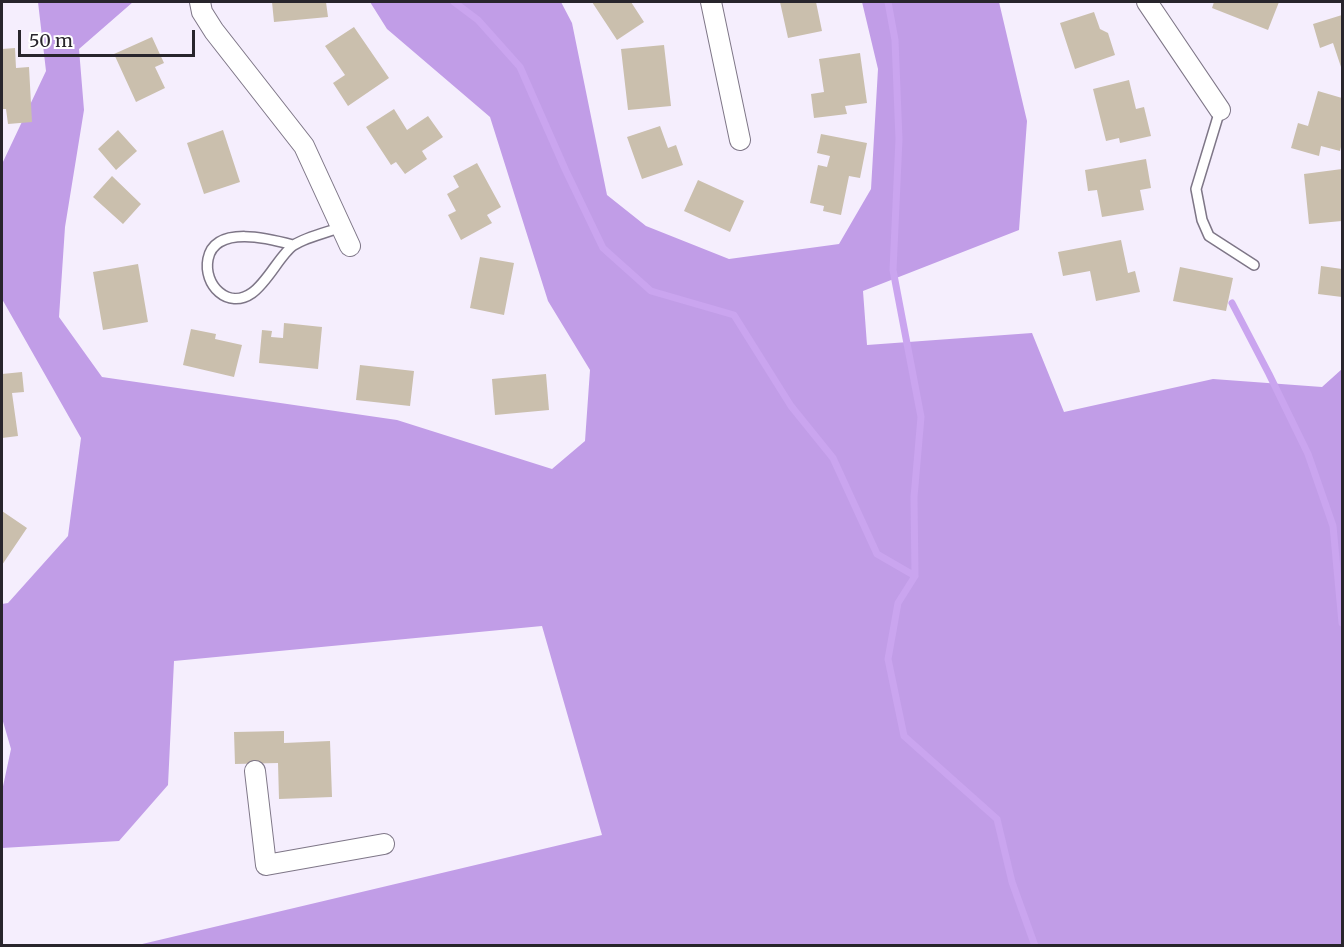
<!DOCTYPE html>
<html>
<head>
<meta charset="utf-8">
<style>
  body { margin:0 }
  #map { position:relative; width:1344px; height:947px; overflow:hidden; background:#f5eefd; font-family:Merriweather,serif }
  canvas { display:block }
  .frame { position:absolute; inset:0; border:3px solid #28252c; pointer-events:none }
  .scale { position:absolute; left:18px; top:30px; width:177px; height:27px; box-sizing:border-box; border:3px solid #28252c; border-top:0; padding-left:8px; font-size:18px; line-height:21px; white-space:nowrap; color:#28252c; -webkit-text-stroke:4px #fff; paint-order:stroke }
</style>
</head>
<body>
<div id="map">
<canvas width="1344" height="947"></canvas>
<div class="frame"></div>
<div class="scale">50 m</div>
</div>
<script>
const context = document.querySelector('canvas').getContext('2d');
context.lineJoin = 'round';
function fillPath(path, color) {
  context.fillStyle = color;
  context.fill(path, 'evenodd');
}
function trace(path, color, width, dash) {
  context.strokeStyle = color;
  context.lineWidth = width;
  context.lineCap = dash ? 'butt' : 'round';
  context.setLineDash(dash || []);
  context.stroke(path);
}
fillPath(new Path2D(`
  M38 2H133L79 49 84 110 65 227 59 317 102 377 397 420 552 469 585 441 590 370 548 301 490 117 387 29 370 2H561L572 23 607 195 646 226 729 259 839 244 871 189 878 69 862 2H999L1027 121 1019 230 863 291 867 345 1032 333 1064 412 1213 379 1322 387 1342 369V945H138L602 835 542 626 174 661 168 785 119 841 2 848V791L11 749 2 718V604L8 603 68 536 81 438 2 299V164L46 71Z`), '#c19de7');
trace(new Path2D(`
  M454 2 478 20 520 67 565 169 603 248 651 291 734 315 791 406 833 458 877 554 915 576
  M888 2 895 40 899 139 893 270 921 417 914 497 915 576 898 603 888 659 904 736 997 819 1012 882 1035 946
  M1232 303 1269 374 1308 454 1333 526 1342 623`), '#caa5ef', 7);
fillPath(new Path2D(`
  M272 2H326L328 17 274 22Z
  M592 2H631L644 22 617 40Z
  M780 2H816L822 31 788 38Z
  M1214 2H1279L1268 30 1212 8Z
  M1094 12 1100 29 1108 33 1115 55 1075 69 1060 23Z
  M1342 15V66L1341 67 1333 43 1320 48 1313 24Z
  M354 27 389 78 348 106 333 83 345 75 325 46Z
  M152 37 164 63 155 67 165 88 136 102 114 54Z
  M664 45 671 106 628 110 621 49Z
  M15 48 16 68 29 67 32 122 8 124 6 109H2V49Z
  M860 53 867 103 845 106 847 114 814 118 811 94 824 92 819 59Z
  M1129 80 1136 109 1144 107 1151 136 1120 143 1119 138 1106 141 1093 89Z
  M1318 91 1342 98V143L1340 151 1321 146 1319 156 1291 148 1298 123 1308 126Z
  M394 109 407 130 428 116 443 137 422 151 427 159 405 174 396 162 391 165 366 127Z
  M660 126 668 148 676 145 683 165 642 179 627 137Z
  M118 130 137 151 116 170 98 149Z
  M223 130 240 182 204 194 187 143Z
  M821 134 867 143 860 178 849 176 841 215 823 211 824 206 810 203 818 165 827 167 830 156 817 153Z
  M1146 159 1151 188 1140 190 1144 210 1102 217 1097 190 1088 191 1085 170Z
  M477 163 501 207 487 215 492 223 461 240 448 215 456 211 447 194 459 187 453 176Z
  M1342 169V221L1309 224 1304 174Z
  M112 176 141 204 123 224 93 197Z
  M698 180 744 201 730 232 684 211Z
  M1121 240 1128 273 1135 271 1140 292 1096 301 1090 271 1063 276 1058 252Z
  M480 257 514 263 504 315 470 308Z
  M138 264 148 322 103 330 93 272Z
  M1321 266 1342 269V297L1318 294Z
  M1180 267 1233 278 1226 311 1173 301Z
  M284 323 322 327 318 369 259 363 262 330 272 331 271 337 283 338Z
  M191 329 216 334 215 339 242 345 234 377 183 365Z
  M360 365 414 371 410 406 356 400Z
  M22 372 24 392 12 393 18 436 2 438V374Z
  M546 374 549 410 495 415 492 379Z
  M2 511 27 528 2 565Z
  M284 731V743L330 741 332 797 279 799 278 763 235 764 234 732Z`), '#cabfad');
const service = new Path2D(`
  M1220 110 1196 189 1202 220 1209 236 1254 265
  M293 245C271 239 215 224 208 259 203 285 228 310 252 293 268 282 281 253 294 245 306 237 328 232 342 227`);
const minor = new Path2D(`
  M200 2 202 12 214 31 304 146 350 246
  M711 2 740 140
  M1147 2 1220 110
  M255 771 266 865 384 844`);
trace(service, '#7e7687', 12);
trace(minor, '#7e7687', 22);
trace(service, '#fff', 9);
trace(minor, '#fff', 20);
</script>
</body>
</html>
